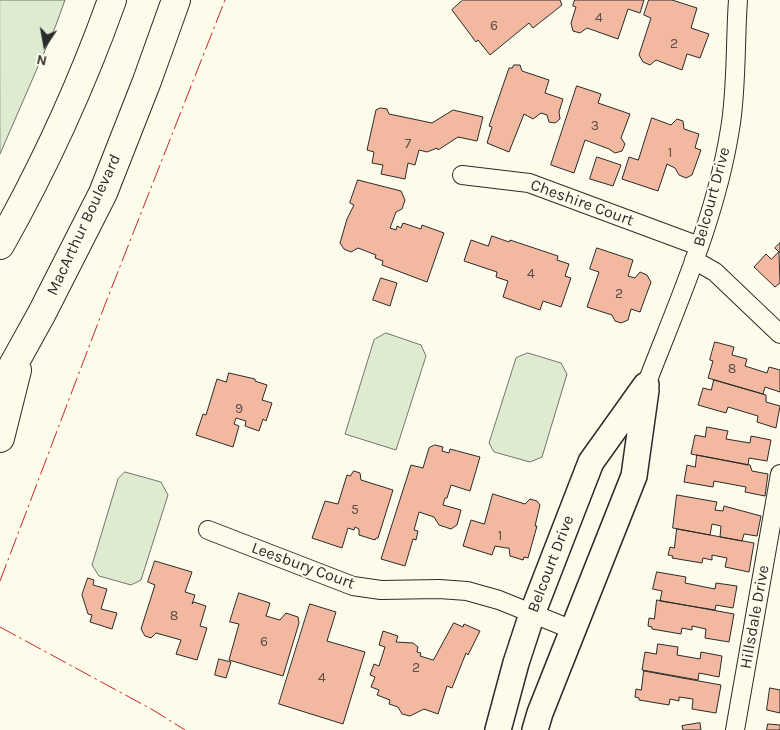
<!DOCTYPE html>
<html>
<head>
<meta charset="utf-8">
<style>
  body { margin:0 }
  #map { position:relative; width:780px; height:730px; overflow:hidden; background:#fdfbea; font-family:Karla,sans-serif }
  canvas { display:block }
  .north { position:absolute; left:20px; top:20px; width:50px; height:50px; -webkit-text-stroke:4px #fdfbea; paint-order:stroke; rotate:192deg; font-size:14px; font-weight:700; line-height:20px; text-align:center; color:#2b2b2b }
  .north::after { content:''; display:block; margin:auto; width:18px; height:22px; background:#2b2b2b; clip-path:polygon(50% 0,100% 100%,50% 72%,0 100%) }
</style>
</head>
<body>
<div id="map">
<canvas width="780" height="730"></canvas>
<div class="north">N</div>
</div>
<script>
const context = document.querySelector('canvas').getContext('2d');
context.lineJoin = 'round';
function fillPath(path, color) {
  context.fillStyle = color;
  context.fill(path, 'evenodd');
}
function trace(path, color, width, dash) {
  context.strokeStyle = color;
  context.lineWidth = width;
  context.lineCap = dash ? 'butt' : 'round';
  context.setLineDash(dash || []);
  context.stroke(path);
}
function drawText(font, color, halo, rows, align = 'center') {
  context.font = font + ' Karla,sans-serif';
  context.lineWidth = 4;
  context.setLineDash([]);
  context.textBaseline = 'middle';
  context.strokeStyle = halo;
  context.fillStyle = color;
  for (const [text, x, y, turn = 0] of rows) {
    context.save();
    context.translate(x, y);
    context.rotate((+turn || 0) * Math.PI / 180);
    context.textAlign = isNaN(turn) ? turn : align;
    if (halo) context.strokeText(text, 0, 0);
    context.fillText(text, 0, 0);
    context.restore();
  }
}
const green = new Path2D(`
  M0 0H65L56 25 0 154Z
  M386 333 421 345 426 356 396 450 345 434 374 340Z
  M528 353 561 363 567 374 542 457 530 462 494 452 489 443 516 358Z
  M125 472 161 482 168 495 141 580 131 585 99 576 92 565 118 479Z`);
fillPath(green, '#deebd1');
trace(green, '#74746e', 1);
const building = new Path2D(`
  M463 0H560L562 5 533 28 529 23 490 55 478 40 476 42 452 10Z
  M575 0H644L640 13 628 9 618 39 587 28 580 33 573 31 571 23 576 7 573 6Z
  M649 0H672L697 8 691 28 709 34 700 58 687 54 682 70 656 60 650 65 643 62 639 55 651 18 644 15Z
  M514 65H520L522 71 549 80 545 93 563 99 559 112 560 119 555 123 549 122 547 115 541 113 533 119 524 114 509 152 487 143 492 127 489 126 509 68H512Z
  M577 86 601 94 598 103 630 114 621 138 625 144 622 151 615 153 609 149 585 140 574 173 551 165Z
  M381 108 387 109 389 114 432 123 453 110 483 117 477 141 458 137 438 150 437 148 427 152 419 150 415 165 408 163 405 179 381 174 383 165 372 163 374 152 367 150 376 110Z
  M652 118 671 125 677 119 683 121 684 129 699 134 695 148 701 150 692 175 686 178 679 175 675 168 667 164 658 191 622 179 629 157 638 160Z
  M597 157 621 165 613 186 590 179Z
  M358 180 401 191 405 200 402 209 396 212 390 228 396 230 397 226 401 228 403 223 421 229 422 225 444 233 427 282 382 265 383 261 375 258 376 255 358 248 351 252 344 249 340 243 347 219 354 205 350 203Z
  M492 236 509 242 510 240 558 256 557 260 569 264 565 276 571 278 561 307 543 301 540 310 503 297 508 281 496 277 497 272 464 261 471 240 488 246Z
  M780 243V253L775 248Z
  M597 248 633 260 628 276 635 278 640 272 647 275 651 282 640 312 631 309 628 320 621 323 615 321 612 315 587 307 599 272 590 269Z
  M779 252 780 283 775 287 754 267 766 254 771 259Z
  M381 278 397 283 390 306 373 300Z
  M715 342 734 347 732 355 747 359 745 366 767 373 769 367 780 370V392L765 387 763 394 708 378 713 361 710 360Z
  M229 373 255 379V381L267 385 262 400 272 403 266 421 263 419 259 431 245 426 246 421 236 418 234 424 239 426 233 447 196 435 203 414 206 415 217 379 226 382Z
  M714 380 766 395V402L780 406 776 428 757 422 758 416 728 407 726 413 698 405 703 388 711 390Z
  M707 427 728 431 726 439 750 443 751 436 771 440 767 461 749 458 748 465 691 454 695 435 705 437Z
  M435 445 443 447 442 451 449 453 450 449 480 457 470 491 451 485 447 498H445L443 505 461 510 457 525 451 529 439 525 434 517 419 512 414 530 418 531 416 540 413 539 405 566 381 559 411 465 423 468 429 448Z
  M697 455 750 465 752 471 768 474 765 496 745 492 746 487 714 481 713 487 684 482 687 465 695 467Z
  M354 471 360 473 361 480 393 490 378 538H376L375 540 359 535V529L355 527 354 530 348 528 342 548 312 538 325 501 338 504 347 475 350 476Z
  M493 494 525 504 530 499 537 501 540 505 535 526H537L528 558 524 557 523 560 510 556 509 548H506L495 546 492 555 463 546 471 520 484 524Z
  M677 495 717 502 715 510 723 511 724 506 761 516 757 536 744 534 742 541 720 537 721 526 712 524 710 535 673 528Z
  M677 529 754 543 749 572 725 567 727 558 712 555V560L703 558 702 563 672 558 673 556 668 555 670 547 674 548Z
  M155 561 192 572 185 592 195 595 192 604 194 602 206 606 200 626 207 628 197 660 176 654 181 640 156 633 151 638 145 636 141 629 155 585 148 582Z
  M657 572 686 577 685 583 715 589 716 583 737 586 733 608 716 605 715 610 660 601 662 591 653 589Z
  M88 578 94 580 93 585 107 589 101 609 117 613 112 629 90 622 92 615 88 614 82 595Z
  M239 593 270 603 266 616 280 620 286 613 298 617 299 623 283 676 229 660 239 624 230 622Z
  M657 600 734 614 729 642 705 638 706 629 692 626V630L682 628 681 634 652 629V627L648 626 649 618 654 619Z
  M310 604 336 612 327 641 365 652 343 724 279 704Z
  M454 623 463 627 464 624 480 631 468 655 466 653 452 688 447 686 438 714 424 709 410 716 402 714 398 707 389 704 390 700 377 695 379 690 371 687 375 677 370 675 374 664 379 666 385 647 379 645 383 631 398 636 396 642 413 643 418 647 417 652 421 653 420 656 433 660Z
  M658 644 678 647 677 655 700 659 701 652 722 656 719 677 699 673 698 680 642 670 645 652 656 654Z
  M219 659 231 662 226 678 215 675Z
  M644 671 721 685 716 713 692 709 693 699 679 697V701L670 699 669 705 639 700V698L635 697 636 689 641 690Z
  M770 688 780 690V713L767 710Z
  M700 723 701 730H683L682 726Z
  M768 724 780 725V730H767Z`);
fillPath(building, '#f2b8a0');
trace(building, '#2b2b2b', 1);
const street = new Path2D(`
  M462 175 529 183 699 246
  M694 260 715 272 780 334
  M646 385C678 302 716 218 730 129 737 90 735 40 738 0
  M208 530 353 586 381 590 439 589 467 591 499 600 573 630
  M735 730 780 474`);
const secondary = new Path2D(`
  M498 730 516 663 532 614 591 462 646 385
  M535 730 540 713 634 476 646 390`);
const primary = new Path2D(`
  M0 245C44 167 82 84 112 0
  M0 389 42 313 103 193 147 81 176 0
  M0 438 17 370`);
trace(street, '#2b2b2b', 20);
trace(secondary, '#2b2b2b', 28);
trace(primary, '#2b2b2b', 30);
trace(street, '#fdfbea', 18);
trace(secondary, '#fdfbea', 25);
trace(primary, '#fdfbea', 28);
trace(new Path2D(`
  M0 581 106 302 225 0
  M0 627 153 710 185 730`), '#c62828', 1, [18, 4, 2.5, 4]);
drawText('14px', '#5d4e48', null, [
  ["4",599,18],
  ["6",494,26],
  ["2",674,44],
  ["3",595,126],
  ["7",408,144],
  ["1",670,153],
  ["4",531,274],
  ["2",619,294],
  ["8",732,369],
  ["9",239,409],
  ["5",355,510],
  ["1",500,536],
  ["8",174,616],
  ["6",264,642],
  ["2",416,668],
  ["4",322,678]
]);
drawText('16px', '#2b2b2b', '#fdfbea', [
  ["Belcourt Drive",712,197,-75],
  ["Cheshire Court",582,203,20],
  ["MacArthur Boulevard",84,225,-65],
  ["Belcourt Drive",551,564,-69],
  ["Leesbury Court",303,566,20],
  ["Hillsdale Drive",755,617,-80]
]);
</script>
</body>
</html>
